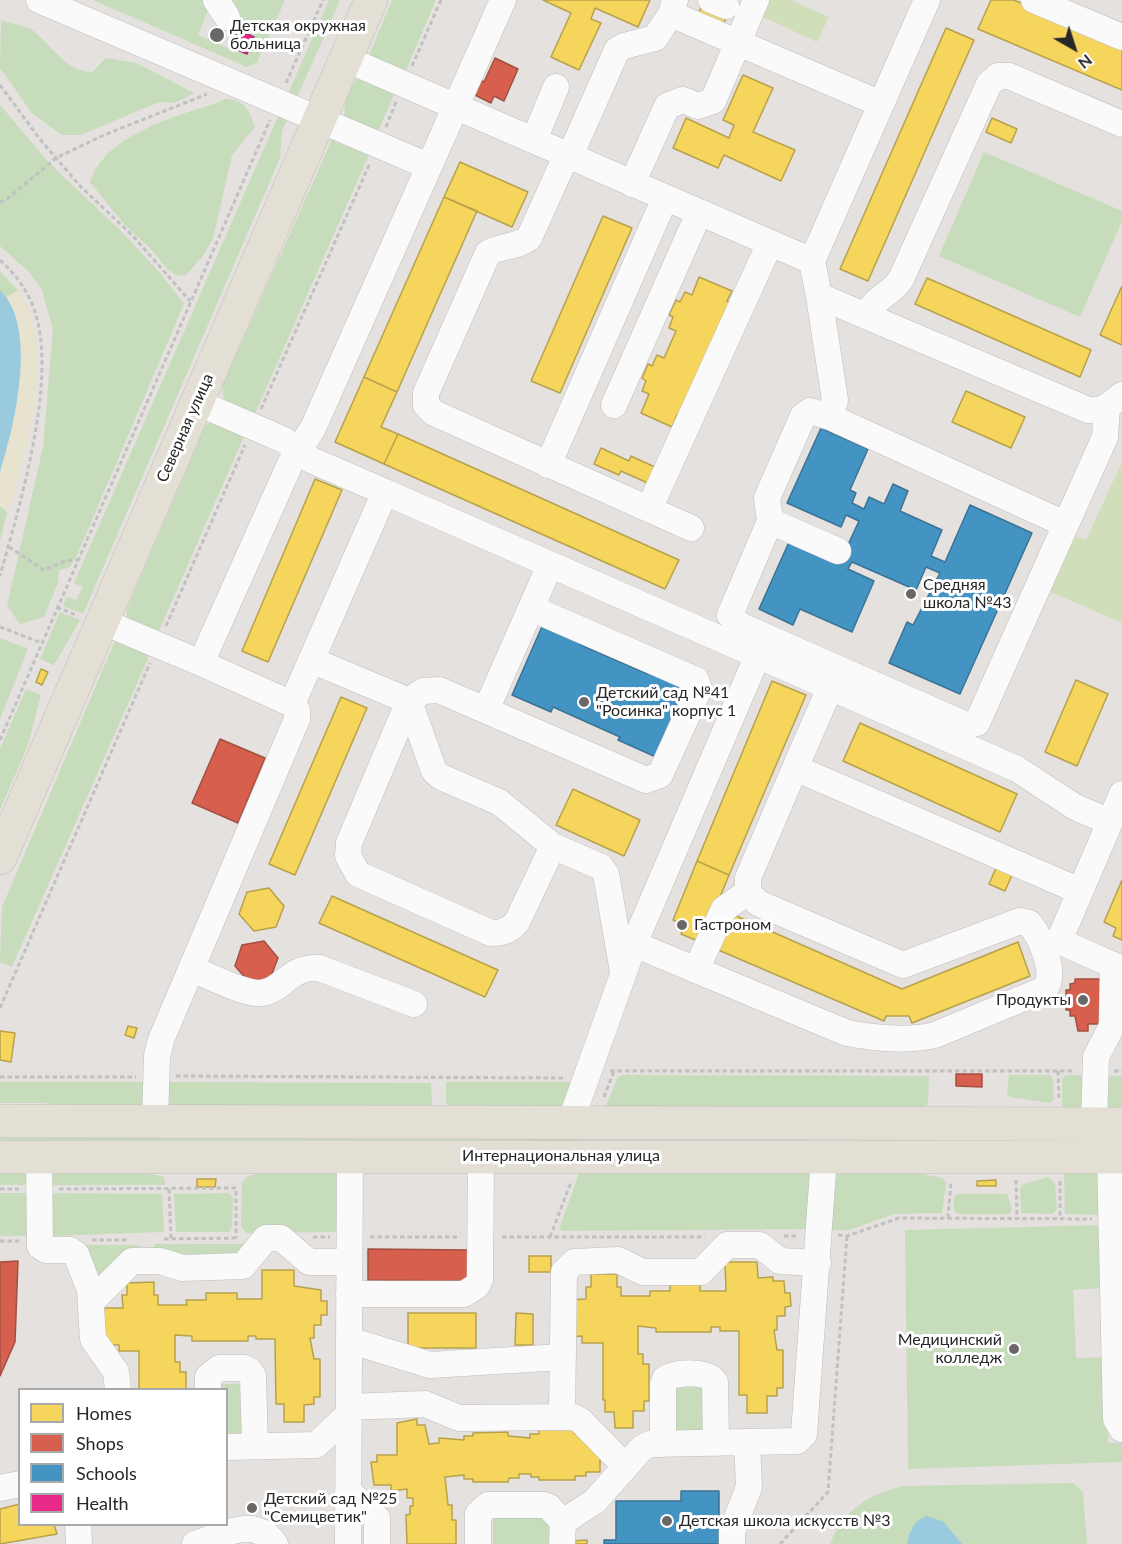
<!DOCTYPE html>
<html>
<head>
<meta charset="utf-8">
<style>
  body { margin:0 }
  #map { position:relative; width:1122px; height:1544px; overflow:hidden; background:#e4e1de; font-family:Lato,sans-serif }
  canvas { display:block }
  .legend { position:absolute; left:18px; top:1388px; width:210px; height:138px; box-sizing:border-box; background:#fff; border:2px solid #a9a9a9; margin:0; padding:8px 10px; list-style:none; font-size:18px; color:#272727 }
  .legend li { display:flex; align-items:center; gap:12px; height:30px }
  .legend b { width:30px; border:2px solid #a9a9a9 }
  .north { position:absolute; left:1044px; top:18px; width:60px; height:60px; -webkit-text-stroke:4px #fff; paint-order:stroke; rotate:141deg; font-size:16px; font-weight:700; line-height:24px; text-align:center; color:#272727 }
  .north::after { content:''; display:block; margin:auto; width:21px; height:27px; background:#272727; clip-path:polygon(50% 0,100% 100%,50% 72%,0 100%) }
</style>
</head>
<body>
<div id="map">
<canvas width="1122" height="1544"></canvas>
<ul class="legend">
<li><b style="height:16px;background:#f6d55c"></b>Homes</li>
<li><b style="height:16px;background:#d6604d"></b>Shops</li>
<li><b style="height:16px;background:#4393c3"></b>Schools</li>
<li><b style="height:16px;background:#e7298a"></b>Health</li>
</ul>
<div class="north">N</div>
</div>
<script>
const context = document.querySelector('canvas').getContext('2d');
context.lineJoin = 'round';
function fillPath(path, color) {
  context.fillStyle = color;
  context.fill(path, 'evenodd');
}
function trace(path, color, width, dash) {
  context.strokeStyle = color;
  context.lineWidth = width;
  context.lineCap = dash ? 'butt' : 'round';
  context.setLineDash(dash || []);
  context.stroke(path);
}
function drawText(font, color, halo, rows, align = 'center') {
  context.font = font + ' Lato,sans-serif';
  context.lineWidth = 6;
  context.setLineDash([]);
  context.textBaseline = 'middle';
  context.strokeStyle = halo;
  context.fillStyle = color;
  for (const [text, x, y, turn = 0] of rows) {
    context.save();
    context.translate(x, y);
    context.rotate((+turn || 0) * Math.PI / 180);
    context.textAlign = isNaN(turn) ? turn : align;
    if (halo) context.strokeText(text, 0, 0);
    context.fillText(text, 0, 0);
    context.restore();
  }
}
fillPath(new Path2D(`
  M93 0H207L209 8 198 35 227 48 240 19 226 0H285L257 62 247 67Z
  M329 0H338L339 3 282 131 280 158 83 614 63 606 67 597 76 600 83 587 74 583Z
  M392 0H436L405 73 373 60 370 53Z
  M1 20C10 24 25 25 32 30 52 45 66 72 92 72L106 58 136 63 194 93 175 103 159 102 81 135H62L32 113 0 68Z
  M362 76 397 88 377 134 345 117C342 104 351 83 362 76Z
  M225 99C244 99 250 111 255 127L232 155 213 239 202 257 185 276 177 275 168 270 153 251 124 224 90 182C103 143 149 126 185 113 199 108 212 106 225 99Z
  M0 105 50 164 120 230 160 273 184 304 78 553 70 567 59 570 58 583 44 617 20 624 7 606 43 447 53 330 42 290 30 273 0 246Z
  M333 137 371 150 254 416 224 401 222 387Z
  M984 152 1122 211V221L1080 317 939 256Z
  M0 271 18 291 7 297 0 290Z
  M210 422 245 434 158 633 128 620 126 611 205 427Z
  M0 506 7 512 0 541Z
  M60 612 80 620 54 665 40 659Z
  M0 638 28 649 0 719Z
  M115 641H120L150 654 12 967 0 962 2 907Z
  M26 689 41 695 28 745 0 810V749Z
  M623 1075 929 1076 928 1105 895 1113H603L618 1077Z
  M1009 1075H1050L1053 1079 1054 1099 1050 1103 1010 1097 1007 1094Z
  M1065 1075H1088V1103L1080 1110 1062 1112V1079Z
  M1101 1076H1122V1113L1105 1109Z
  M0 1082H149L146 1107 87 1111 46 1103H0Z
  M163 1082 431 1083 432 1103 428 1109 166 1106Z
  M446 1082H574L562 1110 450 1108 446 1102Z
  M0 1133 585 1134 580 1147 0 1145Z
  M0 1168H21L29 1175 30 1185H0Z
  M120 1168 164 1177 165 1185H49V1177L54 1172Z
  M282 1168 334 1172 338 1178 339 1232 246 1233 241 1226 242 1182 248 1176Z
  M581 1168H799L811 1174 809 1229 563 1231 559 1229Z
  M1064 1168H1089L1100 1175 1104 1215 1065 1214Z
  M898 1169 942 1178 946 1183 942 1213 894 1214 849 1230H830L834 1176 839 1171Z
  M1049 1177 1055 1184 1057 1209 1052 1214 1021 1213 1020 1189 1023 1184Z
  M0 1193H31L33 1236H0Z
  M49 1193 162 1194 164 1232 49 1236Z
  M229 1193 233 1198 232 1227 229 1232H176L174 1194Z
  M957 1194H1007L1012 1210 1009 1214H957L954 1210V1197Z
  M1104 1225V1288L1073 1290 1076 1358 1106 1357 1108 1443H1122V1462L908 1469 905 1230Z
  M156 1244H255L242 1261 144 1257Z
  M82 1245H141L98 1287Z
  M216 1384H246L247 1433H227L226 1390 216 1389Z
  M707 1387V1435L673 1436 672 1388Z
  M1073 1483 1083 1492 1087 1544H962L944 1522 911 1528 907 1544H830C844 1509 869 1494 904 1486Z
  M493 1514 548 1515 552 1520V1544H493Z`), '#c7dcba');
fillPath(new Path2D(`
  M18 291C58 353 27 436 12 503L7 512 0 506V472L16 410 21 356 13 312 7 297Z`), '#e7e3ce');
fillPath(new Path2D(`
  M768 0H791L829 17 817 42 761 16Z
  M1122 462V623L1046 590 1069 534 1086 540Z`), '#d0dfb9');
fillPath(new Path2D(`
  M0 290C39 328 14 427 0 472Z
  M927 1516 944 1522 962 1544H907C909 1531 914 1520 927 1516Z`), '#99cade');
const homes = new Path2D(`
  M543 0H650L638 27 595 8 591 19 601 23 579 70 551 57 571 13Z
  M991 0H1014L1122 46V90L978 29Z
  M703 3 728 13 721 30 696 19Z
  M946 28 974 40 868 281 840 269Z
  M743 75 773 88 753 132 795 150 781 181 724 155 718 168 673 148 686 118 729 138 734 125 723 120Z
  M992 118 1017 129 1011 143 986 132Z
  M460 162 528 192 512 227 444 197Z
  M444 197 477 211 397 392 364 377Z
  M603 216 632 228 560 393 531 381Z
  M699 277 732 291 727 301 731 303 681 417 677 415 672 427 641 413 649 394 642 391 646 381 642 378 648 364 652 366 657 355 664 358 676 331 669 328 673 317 669 315 676 300 680 302 685 292 692 295Z
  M927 278 1091 350 1080 377 915 304Z
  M1122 286V345L1100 335Z
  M364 377 397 392 381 427 398 434 384 464 335 442Z
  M966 391 1025 417 1011 448 952 422Z
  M398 434 679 560 665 589 384 464Z
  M601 448 629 461 631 456 657 468 650 484 621 471 619 475 594 464Z
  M315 479 342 490 268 662 242 651Z
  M41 669 48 672 42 685 36 682Z
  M1076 680 1108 694 1077 766 1045 752Z
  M772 681 806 695 729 875 697 861Z
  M341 697 367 708 295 875 269 864Z
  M860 723 1017 794 1000 832 843 761Z
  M573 789 640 820 624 856 556 825Z
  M697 861 729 875 716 907 705 944 681 934 685 925 673 920Z
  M999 861 1015 868 1005 891 989 884Z
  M1122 880V940L1113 936 1116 928 1104 922Z
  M269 888 284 906 276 927 254 931 239 914 247 892Z
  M332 896 498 970 485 997 319 923Z
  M725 911 902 989 1018 942 1030 976 912 1023 909 1016H886L884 1021 709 946Z
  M128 1026 137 1028 134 1038 125 1035Z
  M0 1031 15 1033 11 1062 0 1060Z
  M197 1179H216L215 1187H197Z
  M996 1180V1186H977V1181Z
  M529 1256H551V1272H529Z
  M725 1262H757L758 1278 773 1277V1281H784L785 1293H790L791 1306 785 1307V1316H777V1330H774L777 1350H783V1388H777V1396H767V1413H747V1395H739V1331H720V1327H711V1332H656V1328L638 1326V1354H643V1364H649V1401H644V1411H633V1428H615L614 1412H605V1400H603V1343H582V1336L568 1337V1300L586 1299V1287H591V1274H617V1287H621V1296H650V1291H670V1284H700V1291H726Z
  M262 1270H294V1286L321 1290V1301H327V1315H321V1325H314V1338H310L314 1359H320V1397H314V1404L304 1405V1422H284V1404H276L275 1339H256V1336H248V1341H192V1336L175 1335V1362H180V1372H186V1390H139V1351H119V1345H105L104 1308H123L122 1295H127V1283L154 1282V1295H158V1305H187L186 1300H206V1293H237V1299H262Z
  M408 1313H476V1348H408Z
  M516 1313 533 1314V1345H515Z
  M417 1419V1425H425L429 1444 439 1443V1438L464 1440V1436H473V1433L508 1432V1436L530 1438V1434H539V1430H574L575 1434H586L603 1460H600V1472H586V1476H575V1480H539V1477H531V1474H519V1478H509L508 1482H473V1479H464V1475L445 1477 448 1505H452V1520H456V1544H407L406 1515 410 1514V1506H413V1498H407V1489L391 1491V1485H374L371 1462H377V1455H397V1423Z
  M20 1504V1524H54L57 1534 0 1544V1509Z
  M587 1540V1544H573V1541Z`);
fillPath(homes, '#f6d55c');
trace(homes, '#b8a14c', 1.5);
const shops = new Path2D(`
  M495 58 518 69 504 101 494 96 491 103 473 94 480 80 484 82Z
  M220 739 265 758 238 823 192 803Z
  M264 941 278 958 270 979 249 982 235 966 242 945Z
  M1075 979H1100V1024H1088V1031H1078L1075 1016H1070V1010H1066V990H1070V984L1075 983Z
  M956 1074H982V1087L956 1086Z
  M368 1249 470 1250 469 1281 368 1280Z
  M18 1261 15 1342 0 1376V1262Z`);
fillPath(shops, '#d6604d');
trace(shops, '#a24f42', 1.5);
const schools = new Path2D(`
  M821 428 868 449 850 490 856 493 852 503 864 509 869 497 884 504 893 484 908 491 900 511 942 530 931 556 945 562 970 505 1032 533 960 694 889 663 907 622 913 625 940 573 926 567 916 590 852 562 848 569 874 581 852 632 800 609 793 625 759 609 789 542 839 564 859 521 846 515 841 527 787 503Z
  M544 622 583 639 581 645 648 674 652 666 688 683 656 757 618 740 620 737 553 707 551 712 512 695Z
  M681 1491H719V1544H604V1540H616V1501H681Z`);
fillPath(schools, '#4393c3');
trace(schools, '#3b7394', 1.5);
const health = new Path2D(`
  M238 30 254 37 247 54 231 47Z`);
fillPath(health, '#e7298a');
trace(health, '#ad286c', 1.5);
const minor = new Path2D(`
  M39 0 428 166
  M216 0 227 17
  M675 0 671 14 881 104
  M711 0 726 6
  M1034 0 1122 37
  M346 59 812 261 819 296 1088 410C1103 412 1111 404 1122 395
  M534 140 556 87
  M567 154 529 238C516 248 501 245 488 253L426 393V405L434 413 691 528
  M570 156 617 50 624 46 655 38 671 14
  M632 184 667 106 683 100 698 106 713 101 756 0
  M812 261 927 0
  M819 296 835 400 830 417
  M867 316C876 295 890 296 901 279L989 84 998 76H1009L1122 124
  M196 402 284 440 311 460 385 492
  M614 405 699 213
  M548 465 665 198
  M649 509 770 243
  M770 521 838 551
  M1065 524 830 417 810 411 803 416 767 498 770 521 730 615 739 625 966 725 977 723 1105 437 1107 408
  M531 608 696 680 699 689 660 775 646 780 439 690 423 691 409 701 349 843 348 856 358 874 491 933C502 933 509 931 517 922L553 846
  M101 621 201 663 290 464 313 428 503 0
  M311 660 409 701 434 771 441 777 499 802 553 846 601 867 606 874 623 972
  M292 704 385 492 1017 769 1075 807 1110 822 1122 794
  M486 710 550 565
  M795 768 830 688
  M1059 941 1110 822
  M634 944 757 657
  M1045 947 1059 941 1122 969
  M192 969C208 975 243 994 260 993 284 991 288 966 319 968L414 1004
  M696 970 724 909 748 892
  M155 1121 157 1056 161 1040 297 719V710L292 704 201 663
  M570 1123 634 944 847 1033C874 1038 907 1042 935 1035L1045 989C1057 973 1041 937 1029 923L1020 921 903 965 758 903 748 892V878L795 768 1080 891
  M1094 1124 1096 1057 1112 1026 1113 965
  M39 1156 40 1246 46 1250H70L76 1254 90 1290 93 1339 116 1372 118 1390
  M1110 1157 1116 1419 1122 1429
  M349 1294H464L477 1286 480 1279 481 1156
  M91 1302 132 1261H160L182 1268 243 1266 266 1238H281L309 1262H349
  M349 1340 430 1365 563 1357
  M208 1390V1377L219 1368H244L250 1371 253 1376 255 1446
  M349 1407 425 1404 459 1418 574 1417 581 1421 624 1465
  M562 1417 564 1272 574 1262 618 1260 643 1272H701L727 1245H760L780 1261 818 1263
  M663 1444V1384L665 1379C675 1372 708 1370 715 1382L716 1443
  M226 1447 316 1445 349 1414
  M0 1488 20 1484
  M348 1491 377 1518V1544
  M78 1524 79 1544
  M195 1544C223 1535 254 1515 275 1544
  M348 1544 350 1155
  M478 1544V1514L488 1505H544L549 1507 563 1522
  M562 1544 563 1522 595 1501 642 1448 650 1444 797 1441 804 1434 824 1157
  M732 1544V1531L749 1487 747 1442`);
const major = new Path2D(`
  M0 858 371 0
  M0 1121 1122 1124
  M0 1157H1122`);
trace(minor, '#bfbdbe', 27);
trace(major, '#bebdbc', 34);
trace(new Path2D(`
  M412 66 441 0
  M286 83 323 0
  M0 85 39 138 80 186 133 236 190 301
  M386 127 396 102
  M0 202 6 200 56 158 104 135 207 94
  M0 260C15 274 27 289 34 309 59 378 19 507 0 576
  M261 409 370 163
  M9 547 44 570 65 561 79 560
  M57 607 78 616
  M166 626 245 445
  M0 627 42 643
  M0 740 270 120
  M0 1008 150 663
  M610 1071H1075
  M1058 1071 1059 1099
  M1114 1071H1122
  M176 1076 565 1078
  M0 1077H136
  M604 1097 614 1071
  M1016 1180 1017 1217
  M1060 1181V1218
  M0 1189H19
  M59 1189 236 1188V1238
  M169 1189 171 1238
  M948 1218 951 1182
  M838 1235 847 1236 899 1218 1092 1219
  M784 1236H798
  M313 1237H330
  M370 1237H459
  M502 1237H705
  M550 1237 571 1182
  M164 1239 238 1238
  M92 1240H127
  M0 1241H19
  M780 1544 828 1492 847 1236`), '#c2c1c1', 3, [4.5, 3]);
trace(minor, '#fbfafa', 26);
trace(major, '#e3dfd4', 33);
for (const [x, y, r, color] of [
  [217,35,8,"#696867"],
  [911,594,6,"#696867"],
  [584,702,6,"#696867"],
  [682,925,6,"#696867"],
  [1083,1000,6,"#696867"],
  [1014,1349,6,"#696867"],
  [252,1508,6,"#696867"],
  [667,1521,6,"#696867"]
]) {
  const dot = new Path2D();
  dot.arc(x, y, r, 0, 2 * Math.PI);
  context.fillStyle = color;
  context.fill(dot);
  trace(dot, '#fff', 2);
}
drawText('16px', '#272727', '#fff', [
  ["Детская окружная",230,26],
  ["больница",230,44],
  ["Средняя",923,585],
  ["школа №43",923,603],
  ["Детский сад №41",596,693],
  ["\"Росинка\" корпус 1",596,711],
  ["Гастроном",694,925],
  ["Продукты",1071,1000,"right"],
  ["Медицинский",1002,1340,"right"],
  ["колледж",1002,1358,"right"],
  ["Детский сад №25",264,1499],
  ["\"Семицветик\"",264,1517],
  ["Детская школа искусств №3",679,1521]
], 'left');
drawText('16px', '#272727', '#fff', [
  ["Северная улица",185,428,-66],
  ["Интернациональная улица",561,1156]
]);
</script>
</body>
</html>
